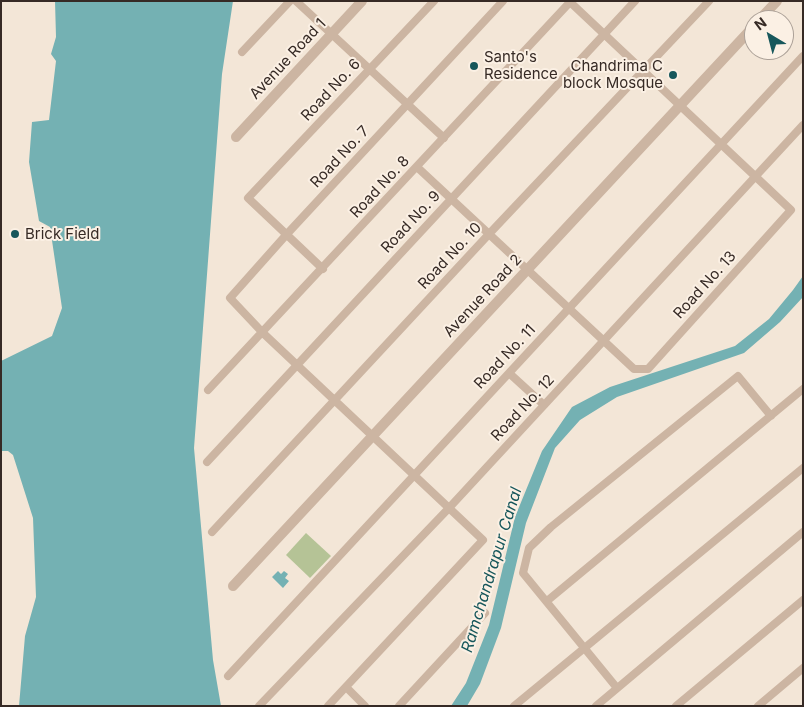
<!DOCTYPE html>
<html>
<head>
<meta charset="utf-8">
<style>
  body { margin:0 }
  #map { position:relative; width:804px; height:707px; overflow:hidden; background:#f3e6d7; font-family:Inter,sans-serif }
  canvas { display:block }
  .frame { position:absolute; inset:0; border:2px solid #362a25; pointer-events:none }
  .north { position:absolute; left:744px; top:10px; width:50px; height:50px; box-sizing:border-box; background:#fbf0e4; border:1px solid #aca198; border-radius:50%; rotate:323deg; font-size:14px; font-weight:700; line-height:20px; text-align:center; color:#362a25 }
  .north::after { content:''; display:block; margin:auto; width:18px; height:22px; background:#17575b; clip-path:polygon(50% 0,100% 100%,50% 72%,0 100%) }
</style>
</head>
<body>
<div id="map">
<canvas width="804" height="707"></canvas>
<div class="frame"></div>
<div class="north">N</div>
</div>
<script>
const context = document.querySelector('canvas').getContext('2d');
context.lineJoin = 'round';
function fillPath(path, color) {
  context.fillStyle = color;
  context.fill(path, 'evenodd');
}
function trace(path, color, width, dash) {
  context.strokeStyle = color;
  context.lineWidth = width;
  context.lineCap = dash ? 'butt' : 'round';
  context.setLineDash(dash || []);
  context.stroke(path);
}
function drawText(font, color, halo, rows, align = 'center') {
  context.font = font + ' Inter,sans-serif';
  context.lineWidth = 4;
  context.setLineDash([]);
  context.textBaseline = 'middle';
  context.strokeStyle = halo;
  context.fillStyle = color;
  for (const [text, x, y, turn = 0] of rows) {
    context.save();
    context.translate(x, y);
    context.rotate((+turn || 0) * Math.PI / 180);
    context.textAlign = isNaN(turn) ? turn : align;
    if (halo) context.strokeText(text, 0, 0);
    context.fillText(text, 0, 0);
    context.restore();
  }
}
fillPath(new Path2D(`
  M306 533 331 556 310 578 286 555Z`), '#b5c396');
fillPath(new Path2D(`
  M55 1H233L222 74 194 448 213 660 221 706H19L25 636 36 597 33 518 13 455 8 451H1V361L52 336 62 308 50 227 39 221 29 162 32 122 49 120 56 61 51 54 56 37Z
  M803 276V297L780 322 744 353 617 397 580 420 555 448 526 523 501 628 480 684 467 706H451L466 683 489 625 515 517 542 451 572 407 610 387 735 346 769 319 793 290Z
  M278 571 281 574 284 571 288 574 285 578 289 581 283 588 272 577Z`), '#74b1b3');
trace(new Path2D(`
  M296 1 444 138
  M242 52 290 1
  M417 167 634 369H648L791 210 569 1
  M323 269 248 198 434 1
  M509 373 544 405
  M208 390 571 1
  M207 462 635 1
  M212 532 489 234 709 1
  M547 601 803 389
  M228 676 803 56
  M346 687 365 706
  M617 688 523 573 529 548 551 527 738 376 771 416
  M259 706 449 508 803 125
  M328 706 483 540 263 333 230 298 287 234 503 1
  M399 706 485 613
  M514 706 803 468
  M596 706 803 532
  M676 706 803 600
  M758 706 803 668`), '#ccb5a2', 8);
trace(new Path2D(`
  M759 20 777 1
  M236 137 362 1
  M233 586 754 26`), '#ccb5a2', 10);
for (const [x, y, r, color] of [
  [474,66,5,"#17575b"],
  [673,75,5,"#17575b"],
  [15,234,5,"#17575b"]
]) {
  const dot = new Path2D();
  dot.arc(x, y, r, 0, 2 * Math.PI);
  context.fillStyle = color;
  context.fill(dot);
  trace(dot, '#fbf0e4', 2);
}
drawText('15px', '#362a25', '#fbf0e4', [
  ["Santo's",484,57],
  ["Residence",484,74],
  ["Chandrima C",663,66,"right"],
  ["block Mosque",663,83,"right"],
  ["Brick Field",25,234]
], 'left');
drawText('15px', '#362a25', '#fbf0e4', [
  ["Avenue Road 1",288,59,-47],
  ["Road No. 6",331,90,-47],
  ["Road No. 7",340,157,-47],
  ["Road No. 8",380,187,-47],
  ["Road No. 9",411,222,-47],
  ["Road No. 10",450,256,-47],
  ["Road No. 13",705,285,-48],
  ["Avenue Road 2",483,296,-47],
  ["Road No. 11",505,357,-47],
  ["Road No. 12",523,408,-47]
]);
drawText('italic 16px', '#17575b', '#fbf0e4', [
  ["Ramchandrapur Canal",492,570,-73]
]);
</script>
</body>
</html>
